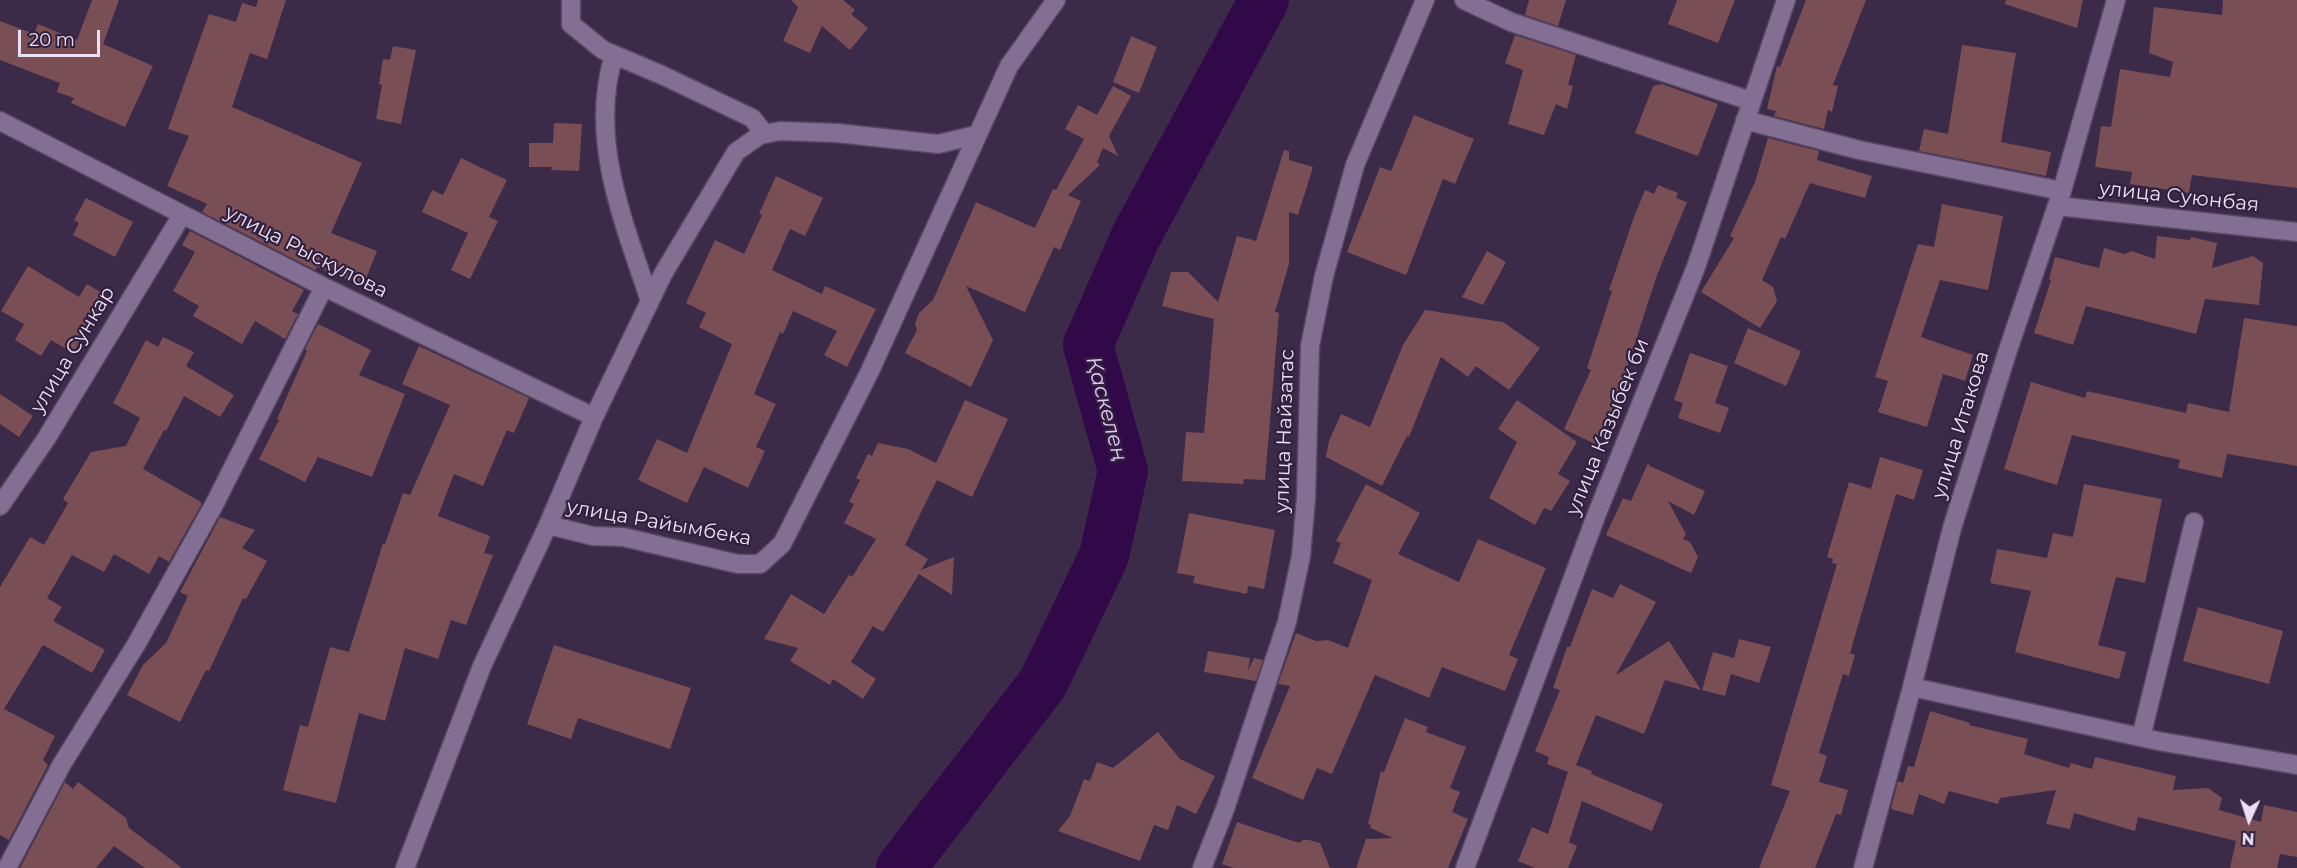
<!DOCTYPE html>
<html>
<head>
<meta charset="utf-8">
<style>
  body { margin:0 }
  #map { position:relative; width:2297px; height:868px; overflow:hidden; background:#3c2a49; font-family:Montserrat,sans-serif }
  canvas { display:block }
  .north { position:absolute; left:2219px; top:790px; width:60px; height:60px; -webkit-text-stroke:4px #32203f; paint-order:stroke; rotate:183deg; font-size:16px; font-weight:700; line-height:24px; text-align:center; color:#eadff3 }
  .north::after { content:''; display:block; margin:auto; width:21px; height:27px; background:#eadff3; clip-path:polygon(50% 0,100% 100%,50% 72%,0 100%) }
  .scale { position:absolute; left:18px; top:30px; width:82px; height:27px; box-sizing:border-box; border:3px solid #eadff3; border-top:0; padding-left:8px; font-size:18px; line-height:21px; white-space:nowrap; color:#eadff3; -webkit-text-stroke:4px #32203f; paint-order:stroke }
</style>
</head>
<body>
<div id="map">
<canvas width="2297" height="868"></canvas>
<div class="north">N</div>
<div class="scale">20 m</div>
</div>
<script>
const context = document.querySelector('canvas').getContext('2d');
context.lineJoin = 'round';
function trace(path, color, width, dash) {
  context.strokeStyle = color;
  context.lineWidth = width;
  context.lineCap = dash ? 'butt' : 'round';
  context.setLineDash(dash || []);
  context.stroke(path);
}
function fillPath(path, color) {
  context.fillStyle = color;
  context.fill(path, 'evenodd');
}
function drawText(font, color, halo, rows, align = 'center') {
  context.font = font + ' Montserrat,sans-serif';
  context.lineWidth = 4.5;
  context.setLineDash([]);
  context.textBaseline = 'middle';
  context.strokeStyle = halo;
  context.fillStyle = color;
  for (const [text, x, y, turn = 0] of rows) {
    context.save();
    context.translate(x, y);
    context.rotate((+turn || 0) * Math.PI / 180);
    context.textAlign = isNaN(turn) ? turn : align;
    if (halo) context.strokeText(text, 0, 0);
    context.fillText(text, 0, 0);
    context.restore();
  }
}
trace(new Path2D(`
  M901 868 1043 683 1104 556 1123 471 1088 345 1136 236 1264 0`), '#320948', 50);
fillPath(new Path2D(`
  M92 0H119L103 44 153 66 125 127 71 103 74 98 57 92 60 83 0 60V21L34 34 38 24 77 40Z
  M258 0H286L267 59 250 53 232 107 362 163 331 233 377 251 363 286 317 267 315 270 202 212 207 204 167 186 189 136 168 129 209 14 236 22 242 3 256 7Z
  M791 0H843L855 10 851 14 868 28 850 50 822 26 810 53 783 41 798 7Z
  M1529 0H1566L1558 26 1525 15Z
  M1677 0H1735L1718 43 1668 24Z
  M1806 0H1866L1833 85 1838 86 1832 112 1828 110 1824 129 1774 116 1776 111 1767 109 1777 66 1780 67Z
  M2006 0H2083L2077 28 2005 4Z
  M2223 0H2297V188L2192 175 2189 193 2130 184 2132 172 2095 167 2101 126 2111 127 2120 69 2170 77 2173 62 2149 53 2154 7 2222 15Z
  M1515 35 1576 55 1568 85 1573 86 1567 109 1556 104 1544 135 1508 124 1523 70 1505 63Z
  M1131 36 1157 47 1139 93 1113 82Z
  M1962 45 2016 53 2001 142 2051 152 2046 176 1919 151 1924 129 1948 134Z
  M393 46 416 50 401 124 376 119 382 85 379 84 383 59 390 60Z
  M1662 84 1718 104 1698 156 1635 133 1653 86Z
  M1113 86 1131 96 1109 136 1118 156 1103 148 1097 162 1100 165 1068 195 1081 201 1060 250 1054 247 1025 312 966 286 993 340 971 387 905 353 917 330 915 323 919 313 933 300 976 202 1035 228 1053 189 1056 190 1084 139 1065 129 1078 105 1097 115Z
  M1414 115 1474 139 1455 184 1443 179 1406 275 1347 252 1380 167 1391 171Z
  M554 123 582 124 579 171 551 170 552 167H529V143H553Z
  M1768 138 1819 151 1817 160 1872 176 1865 198 1810 183 1785 239 1781 237 1762 280 1773 287 1777 301 1760 328 1701 292 1734 238 1730 236 1755 182Z
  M1284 150 1289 151V160L1313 167 1298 215 1289 212V264L1275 312 1279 313 1265 480 1244 479 1243 484 1182 481 1186 432 1204 433 1214 319 1162 306 1171 272H1188L1218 302 1237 236 1256 241Z
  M461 158 507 180 489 217 498 221 470 279 451 270 468 233 422 212 432 190 443 195Z
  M776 176 823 198 805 236 790 229 772 270 822 294 825 286 876 309 847 367 824 355 837 331 793 311 783 334 780 332 754 394 776 404 756 447 765 451 748 488 704 467 687 503 638 480 657 439 687 453 732 344 699 327 706 313 686 303 715 240 744 254 762 215 759 214Z
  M1658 185 1678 193 1676 198 1687 202 1657 275 1612 414 1609 413 1595 444 1564 429 1591 370 1587 368 1612 291 1609 290 1634 217 1645 190 1654 194Z
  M86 198 133 222 115 257 73 235 79 223 74 220Z
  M1942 204 2003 216 1988 290 1940 280 1921 337 1973 355 1965 381 1943 374 1927 427 1878 412 1888 381 1875 377 1918 244 1934 247Z
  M190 231 304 290 292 311 298 314 285 339 255 321 242 344 193 316 199 306 173 291 195 252 182 245Z
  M2157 236 2190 240 2191 237 2217 243 2212 268 2253 256 2263 263 2259 305 2205 299 2196 334 2086 306 2073 345 2034 333 2051 280 2049 279 2055 257 2099 268 2104 248 2124 254 2132 251 2155 259Z
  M1487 251 1506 262 1483 305 1462 297Z
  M28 266 79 297 87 284 107 296 73 353 51 340 41 356 15 340 24 324 1 311Z
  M1425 310 1503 322 1540 348 1509 390 1476 366 1468 377 1441 357 1409 437 1407 436 1382 486 1326 457 1329 441 1341 414 1370 427 1403 345Z
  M2244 318 2297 326V466L2227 454 2222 478 2178 468 2180 460 2072 435 2057 485 2004 469 2031 382 2085 398 2087 391 2186 413 2188 403 2229 412Z
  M318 324 371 350 359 375 405 394 372 477 318 457 305 482 259 459 279 420 277 419 307 351 305 349Z
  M1748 328 1801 351 1786 386 1734 363Z
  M163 337 194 352 186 366 234 395 220 417 184 396 166 431 164 430 143 469 201 502V505L169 562 159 556 149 574 114 554 104 572 72 555 47 598 62 607 53 621 105 650 92 673 43 645 4 709 55 736 43 760 48 765 9 840 0 835V587L30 537 44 545 68 503 63 499 91 452 126 446 140 418 113 403 146 340 158 347Z
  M419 346 529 398 514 433 507 430 483 486 454 474 438 516 490 536 484 553 493 555 466 625 451 620 438 659 405 648 385 721 359 713 336 803 283 790 300 725 308 727 330 647 349 652 383 543 385 544 403 493 410 495 450 405 402 384Z
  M1690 353 1728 366 1715 403 1729 408 1720 433 1678 418 1683 403 1674 400Z
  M0 394 33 416 19 437 0 424Z
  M965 400 1008 419 972 497 937 480 905 545 928 559 921 570 954 557 952 595 919 574 883 632 873 626 851 662 876 679 863 699 833 679 830 685 790 661 798 648 764 639 791 594 824 614 849 575 852 577 876 539 844 523 854 504 849 502 860 480 856 478 868 454 872 456 878 443 908 449 936 463Z
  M1517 400 1577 442 1558 474 1570 481 1551 511 1544 508 1535 525 1489 498 1517 442 1498 429Z
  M1880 457 1923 470 1914 500 1896 494 1850 653 1855 655 1849 676 1843 674 1819 753 1827 756 1819 782 1848 790 1841 815 1836 814 1815 868H1759L1790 791 1771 785 1837 564 1832 563 1833 559 1827 557 1849 482 1871 489Z
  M1648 463 1650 466 1705 491 1694 515 1668 501 1686 534 1683 539 1690 542 1698 557 1691 573 1606 535 1623 498 1631 501Z
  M1366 484 1420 513 1398 554 1459 582 1478 539 1546 568 1509 655 1518 659 1505 691 1442 667 1429 698 1375 675 1332 774 1317 768 1303 800 1252 778 1290 686 1278 684 1296 633 1316 641 1328 640 1348 648 1372 580 1333 563 1341 543 1336 541Z
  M2084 484 2162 499 2145 583 2116 577 2098 645 2126 652 2119 679 2015 652 2031 591 1990 583 1997 549 2047 558 2053 533 2073 537Z
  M1189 513 1275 530 1264 589 1248 586 1247 594 1193 583 1195 576 1177 573Z
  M220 517 255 530 242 548 267 561 246 599 243 598 209 671 206 670 180 722 127 695 143 665 166 643 188 596 180 592Z
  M1620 584 1656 602 1616 675 1669 641 1701 690 1665 680 1644 734 1596 715 1576 765 1592 771 1591 774 1663 804 1652 831 1582 801 1569 842 1577 846 1568 868H1535L1518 861 1532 827 1548 834 1568 772 1547 764 1549 757 1535 751 1560 690 1553 688 1567 647H1570L1592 589 1613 598Z
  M2198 607 2283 631 2269 684 2183 661Z
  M1739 639 1771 647 1759 683 1731 674 1725 696 1702 690 1713 652 1734 658Z
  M554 645 691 688 670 749 578 718 571 739 527 724Z
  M1208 651 1250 658 1248 671 1254 658 1263 660 1256 681 1204 672Z
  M1930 711 1970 723 1969 725 2028 739 2024 754 2069 768 2071 763 2092 769 2095 757 2176 776 2173 790 2208 788 2222 798 2219 810 2261 822 2264 805 2297 812V857L2280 854 2277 868H2230L2236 841 2174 826 2138 817 2135 831 2074 813 2070 829 2046 824 2056 790 2000 798 1998 804 1949 791 1944 804 1919 794 1913 815 1891 809 1898 781 1903 783 1908 766 1914 767Z
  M1405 718 1428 727 1426 732 1466 747 1450 788 1460 792 1452 812 1468 819 1448 868H1356L1366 839 1393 838 1370 828 1371 825 1368 824 1381 771 1384 772Z
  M1158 732 1180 759 1215 776 1196 814 1177 805 1168 830 1154 825 1140 861 1058 831 1070 816 1084 779 1090 781 1097 762 1113 768Z
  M65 782 73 789 78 782 126 818 129 828 182 868H145L114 846 96 868H20Z
  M1237 822 1299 843 1303 840H1309L1320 843 1330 868H1234L1222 864Z`), '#7a4e55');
const minor = new Path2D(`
  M571 0V24L603 50 664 76 752 118 765 134
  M1464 0 1511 22 1751 101
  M614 55C588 139 624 222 650 301
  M1745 120 1859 150 2062 191
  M0 121 324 287 594 417
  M2057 206 2297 232
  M0 506 46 439 182 215
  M548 525 593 536 623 537 738 564H760L782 544 870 371 1009 66 1056 0
  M1912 687 2158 741 2297 765
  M2141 737 2194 522
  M7 868 62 764 137 643 215 503 324 287
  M405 868 482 666 548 525 594 417 663 274 736 152 760 135 780 131 837 133 938 144 976 135
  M1202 868 1225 809 1287 622 1301 556 1306 498 1310 346 1324 276 1355 165 1425 0
  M1465 868 1596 516 1696 267 1786 0
  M1863 868 1912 687 1952 528 2008 350 2062 191 2116 0`);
trace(minor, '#574762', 21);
trace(minor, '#836f93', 18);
drawText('20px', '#eadff3', '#32203f', [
  ["улица Суюнбая",2179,197,6],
  ["улица Рыскулова",306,252,27],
  ["улица Сункар",73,350,-59],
  ["улица Итакова",1961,425,-73],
  ["улица Казыбек би",1608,427,-68],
  ["улица Найзатас",1285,431,-88],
  ["улица Райымбека",659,523,10]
]);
drawText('italic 21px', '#e3caf7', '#32203f', [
  ["Қаскелең",1106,409,75]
]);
</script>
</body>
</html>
